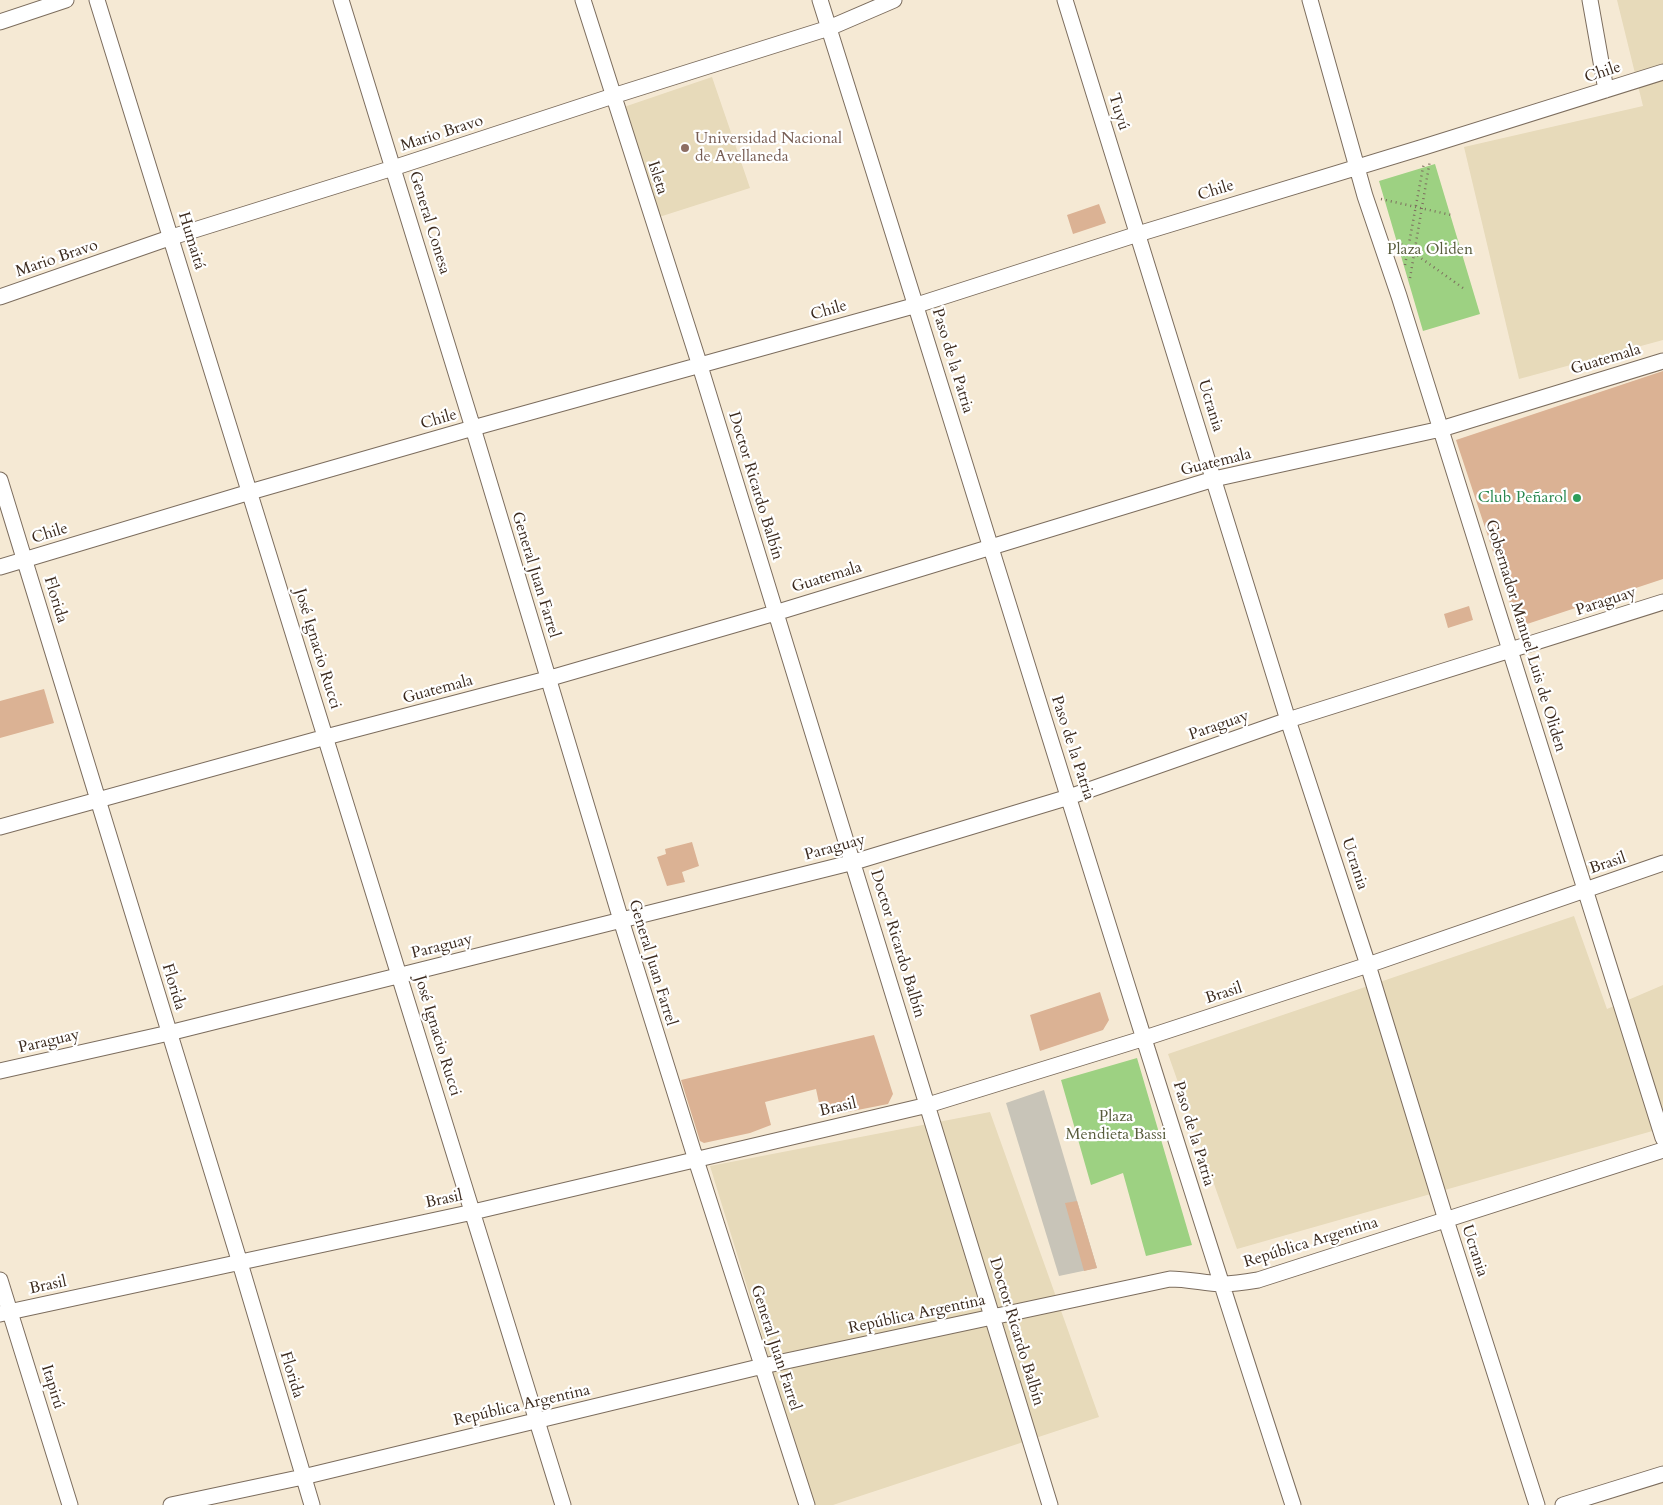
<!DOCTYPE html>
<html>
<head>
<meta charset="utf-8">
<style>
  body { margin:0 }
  canvas { display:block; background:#f5e9d4 }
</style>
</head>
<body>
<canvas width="1663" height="1505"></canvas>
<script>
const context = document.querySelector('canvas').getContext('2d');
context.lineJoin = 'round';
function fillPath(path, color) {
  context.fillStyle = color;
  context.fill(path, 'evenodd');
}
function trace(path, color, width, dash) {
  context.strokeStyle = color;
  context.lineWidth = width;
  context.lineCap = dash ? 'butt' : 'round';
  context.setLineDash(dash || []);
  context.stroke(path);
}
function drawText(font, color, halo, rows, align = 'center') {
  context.font = font + ' Cardo,serif';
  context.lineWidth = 4.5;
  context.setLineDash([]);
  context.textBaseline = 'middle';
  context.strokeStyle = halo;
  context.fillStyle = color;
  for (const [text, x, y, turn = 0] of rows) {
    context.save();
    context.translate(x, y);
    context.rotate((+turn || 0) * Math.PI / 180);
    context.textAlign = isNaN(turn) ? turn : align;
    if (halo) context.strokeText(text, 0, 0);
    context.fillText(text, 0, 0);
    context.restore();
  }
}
fillPath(new Path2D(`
  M1617 0H1663V340L1519 379 1464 147 1643 106Z
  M712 77 750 188 656 218 621 108Z
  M1574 916 1607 1009 1663 985V1128L1237 1249 1168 1054Z
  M990 1112 1099 1417 833 1505H814L710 1166Z`), '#e7daba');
fillPath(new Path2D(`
  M1044 1090 1097 1268 1059 1276 1006 1103Z`), '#c8c4b8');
fillPath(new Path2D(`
  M1435 164 1480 314 1423 331 1379 181Z
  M1137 1058 1192 1245 1146 1256 1123 1173 1091 1185 1061 1080Z`), '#9dd182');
fillPath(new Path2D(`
  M1099 204 1106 223 1073 234 1067 215Z
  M1663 371V579L1518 627 1456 440Z
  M1469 606 1473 620 1448 628 1444 614Z
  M44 689 54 723 0 738V701Z
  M692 842 699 866 682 872 685 882 667 886 657 857 666 854 665 849Z
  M1100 992 1109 1020 1103 1030 1040 1051 1030 1015Z
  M874 1035 893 1094 888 1104 822 1117 816 1089 765 1102 771 1125 750 1133 704 1143 700 1141 681 1080Z
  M1077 1201 1097 1268 1084 1271 1065 1203Z`), '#dbb294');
const street = new Path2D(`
  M97 0 563 1505
  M341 0 473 428 621 920 696 1160 807 1505
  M583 0 700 366 1050 1505
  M820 0C978 501 1130 1005 1293 1505
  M1065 0 1288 720 1368 965 1446 1220 1537 1505
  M1310 0 1365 196 1399 296 1663 1138
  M1590 0 1606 90
  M0 22 66 0
  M0 297 172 237 393 168 613 96 829 28 894 0
  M0 480 240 1263 312 1505
  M0 567 250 492 473 428 917 305 1138 234 1427 146 1663 72
  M0 827 326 737 547 679 775 613 1214 479 1441 429 1663 361
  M0 1071 169 1033 854 862 1069 797 1288 720 1663 602
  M0 1280 70 1505
  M0 1314 473 1212 928 1105 1145 1038 1368 965 1663 863
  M171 1505 303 1477 763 1366 1170 1279C1187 1279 1204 1283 1222 1284 1234 1284 1246 1282 1258 1280L1663 1150
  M1563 1505 1663 1474`);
trace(street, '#7c6d5e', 17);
trace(new Path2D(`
  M1381 199 1451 215
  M1397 241 1463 288
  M1405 265 1424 162
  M1410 278 1430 160`), '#7c6d5e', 2.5, [1, 4]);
trace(street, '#fff', 15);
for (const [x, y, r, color] of [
  [685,148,5,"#8d6e63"],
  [1577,498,5,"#2e9e5b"]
]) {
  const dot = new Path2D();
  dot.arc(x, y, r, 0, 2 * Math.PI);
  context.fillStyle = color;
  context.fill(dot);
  trace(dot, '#fff', 2);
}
drawText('16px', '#3b2a1e', '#fff', [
  ["Chile",1603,73,-18],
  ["Tuyú",1118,112,73],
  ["Mario Bravo",442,134,-18],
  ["Isleta",657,178,72],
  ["Chile",1216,191,-17],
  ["General Conesa",429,223,73],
  ["Humaitá",191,241,73],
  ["Mario Bravo",57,259,-19],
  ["Chile",829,311,-16],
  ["Guatemala",1606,360,-17],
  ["Paso de la Patria",952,361,73],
  ["Ucrania",1210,406,73],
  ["Chile",439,420,-16],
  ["Guatemala",1216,463,-14],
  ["Doctor Ricardo Balbín",755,486,73],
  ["Chile",50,534,-17],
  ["General Juan Farrel",535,575,73],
  ["Guatemala",827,578,-17],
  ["Florida",55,600,73],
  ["Paraguay",1606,602,-18],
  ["Gobernador Manuel Luis de Oliden",1525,636,73],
  ["José Ignacio Rucci",317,649,73],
  ["Guatemala",438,690,-15],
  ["Paraguay",1219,726,-19],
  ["Paso de la Patria",1072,748,72],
  ["Paraguay",835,848,-15],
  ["Ucrania",1354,864,72],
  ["Brasil",1608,864,-19],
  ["Doctor Ricardo Balbín",897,944,73],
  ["Paraguay",442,947,-14],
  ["General Juan Farrel",652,963,73],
  ["Florida",173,987,73],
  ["Brasil",1224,994,-18],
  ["José Ignacio Rucci",437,1036,73],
  ["Paraguay",49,1042,-13],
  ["Brasil",838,1108,-13],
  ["Paso de la Patria",1193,1134,73],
  ["Brasil",444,1200,-12],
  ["República Argentina",1311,1243,-17],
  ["Ucrania",1474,1251,72],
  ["Brasil",48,1286,-12],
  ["República Argentina",917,1315,-12],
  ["Doctor Ricardo Balbín",1016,1332,73],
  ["General Juan Farrel",775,1348,72],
  ["Florida",291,1375,73],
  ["Itapirú",52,1387,73],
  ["República Argentina",522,1406,-13]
]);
drawText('16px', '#785e54', '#fff', [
  ["Universidad Nacional",695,139],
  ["de Avellaneda",695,157]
], 'left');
drawText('16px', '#585c3c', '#fff', [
  ["Plaza Oliden",1430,250],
  ["Plaza",1116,1117],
  ["Mendieta Bassi",1116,1135]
]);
drawText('16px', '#27864d', '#fff', [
  ["Club Peñarol",1567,498]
], 'right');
</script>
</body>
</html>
